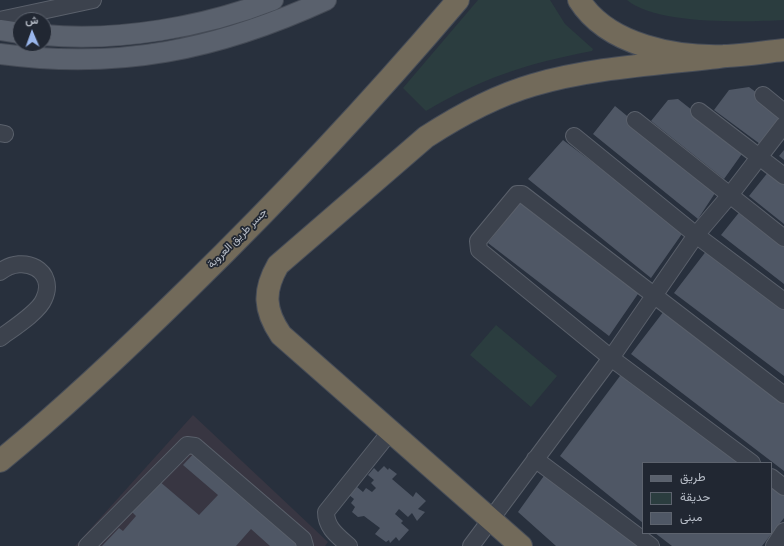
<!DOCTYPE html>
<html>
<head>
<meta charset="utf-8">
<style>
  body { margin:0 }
  #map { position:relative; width:784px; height:546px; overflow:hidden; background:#28303d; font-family:Overpass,Vazirmatn,sans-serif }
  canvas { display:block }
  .legend { position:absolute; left:642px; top:462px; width:130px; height:72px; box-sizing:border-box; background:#212732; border:1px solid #5d636e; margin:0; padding:5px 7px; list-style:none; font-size:12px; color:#b8bec8 }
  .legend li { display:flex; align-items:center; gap:8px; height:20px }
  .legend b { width:20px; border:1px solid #5d636e }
  .north { position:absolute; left:12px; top:12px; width:40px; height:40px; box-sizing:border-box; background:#212732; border:1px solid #5d636e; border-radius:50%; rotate:358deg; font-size:11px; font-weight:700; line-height:16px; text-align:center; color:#b8bec8 }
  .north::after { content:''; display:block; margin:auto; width:14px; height:18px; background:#99b6ec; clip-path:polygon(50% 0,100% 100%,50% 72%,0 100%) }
</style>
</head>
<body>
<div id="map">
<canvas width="784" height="546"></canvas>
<ul class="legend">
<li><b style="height:5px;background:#5a616d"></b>طريق</li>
<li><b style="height:11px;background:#2b3d3f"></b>حديقة</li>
<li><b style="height:11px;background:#4f5765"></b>مبنى</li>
</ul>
<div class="north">ش</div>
</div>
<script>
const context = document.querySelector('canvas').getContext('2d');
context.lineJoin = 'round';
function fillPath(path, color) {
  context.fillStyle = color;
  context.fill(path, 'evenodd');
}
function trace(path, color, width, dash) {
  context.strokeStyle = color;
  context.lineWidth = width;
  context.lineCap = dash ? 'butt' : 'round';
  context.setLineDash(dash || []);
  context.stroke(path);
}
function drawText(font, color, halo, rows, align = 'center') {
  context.font = font + ' Overpass,Vazirmatn,sans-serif';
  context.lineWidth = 3.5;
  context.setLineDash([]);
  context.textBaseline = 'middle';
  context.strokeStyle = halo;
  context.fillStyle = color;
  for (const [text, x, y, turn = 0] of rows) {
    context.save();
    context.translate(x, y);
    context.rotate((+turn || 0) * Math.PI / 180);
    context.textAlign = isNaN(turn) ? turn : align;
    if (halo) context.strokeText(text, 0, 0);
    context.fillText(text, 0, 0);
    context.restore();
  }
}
fillPath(new Path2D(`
  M193 415 328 542 325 546H75Z`), '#383642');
fillPath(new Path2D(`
  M478 0H550L565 24 593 49 592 51C529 63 481 78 426 111L403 88Z
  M627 0H784V20C746 22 657 25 627 0Z
  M496 325 557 376 531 407 470 355Z`), '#2b3d3f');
fillPath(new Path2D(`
  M749 87 784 113 760 144 714 110 729 90Z
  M678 99 744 151 724 179 651 121 668 100Z
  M615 106 717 190 698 219 593 134Z
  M563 140 684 231 651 278 528 179Z
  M784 150V160L779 156Z
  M769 171 784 183V224L749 196Z
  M521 201 640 291 609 336 488 243Z
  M741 210 784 243V284L721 235Z
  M707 250 784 308V376L674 293Z
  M664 311 784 403V471L631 354Z
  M623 372 742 463H643V523L560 456Z
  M196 451 300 546H270L251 529 236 546H102L119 528 123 531 136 516 132 512 159 481 199 515 218 495 183 465Z
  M384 466 388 470 389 468 397 474 392 479 413 497 416 492 426 501 418 509 425 512 417 521 412 513 408 517 399 509 395 514 403 521 401 523 409 530 399 541 396 537 390 543 389 540 386 542 375 534 380 528 364 516 358 517 352 512 355 507 351 503 354 499 349 495 357 487 363 492 366 488 372 492 376 488 371 483 374 480 368 475 374 468 378 472Z
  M546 473 643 546H556L518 512Z
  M771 485 784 495V518L762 546H672L655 533H771Z`), '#4f5765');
const minor = new Path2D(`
  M0 20 93 0
  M763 95 784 112
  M699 111 784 176
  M635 120 784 238
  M0 133 5 134
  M574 136 696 235 784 301
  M0 272C24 253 57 271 44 299 39 312 12 329 0 338
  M535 459 651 546
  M752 463 611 358 479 250 478 241 517 194H522L784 395
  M771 477 784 487
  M87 546 187 445 195 446 303 539 305 546
  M349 546C338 536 326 528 326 512L390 432
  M471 546 611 358 696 235 730 195 784 125
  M774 546 784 531`);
const major = new Path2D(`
  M0 30 20 33
  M44 35C117 42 205 27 273 0
  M0 54C119 70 217 50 326 0`);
const highway = new Path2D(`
  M579 0C608 46 677 58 727 56 746 55 765 52 784 50
  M0 461C66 407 128 348 188 289 282 197 373 100 458 0
  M521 546 281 335C264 310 263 291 278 265L426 137C460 115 495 96 533 85 594 67 663 64 726 56`);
trace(minor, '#5a606b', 18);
trace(major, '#454b56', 22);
trace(highway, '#474d58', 24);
trace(minor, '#3c424d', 16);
trace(major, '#5a616d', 20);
trace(highway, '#726a5a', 22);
drawText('11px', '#b8bec8', '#212732', [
  ["جسر طريق العروبة",238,239,-45]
]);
</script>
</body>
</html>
